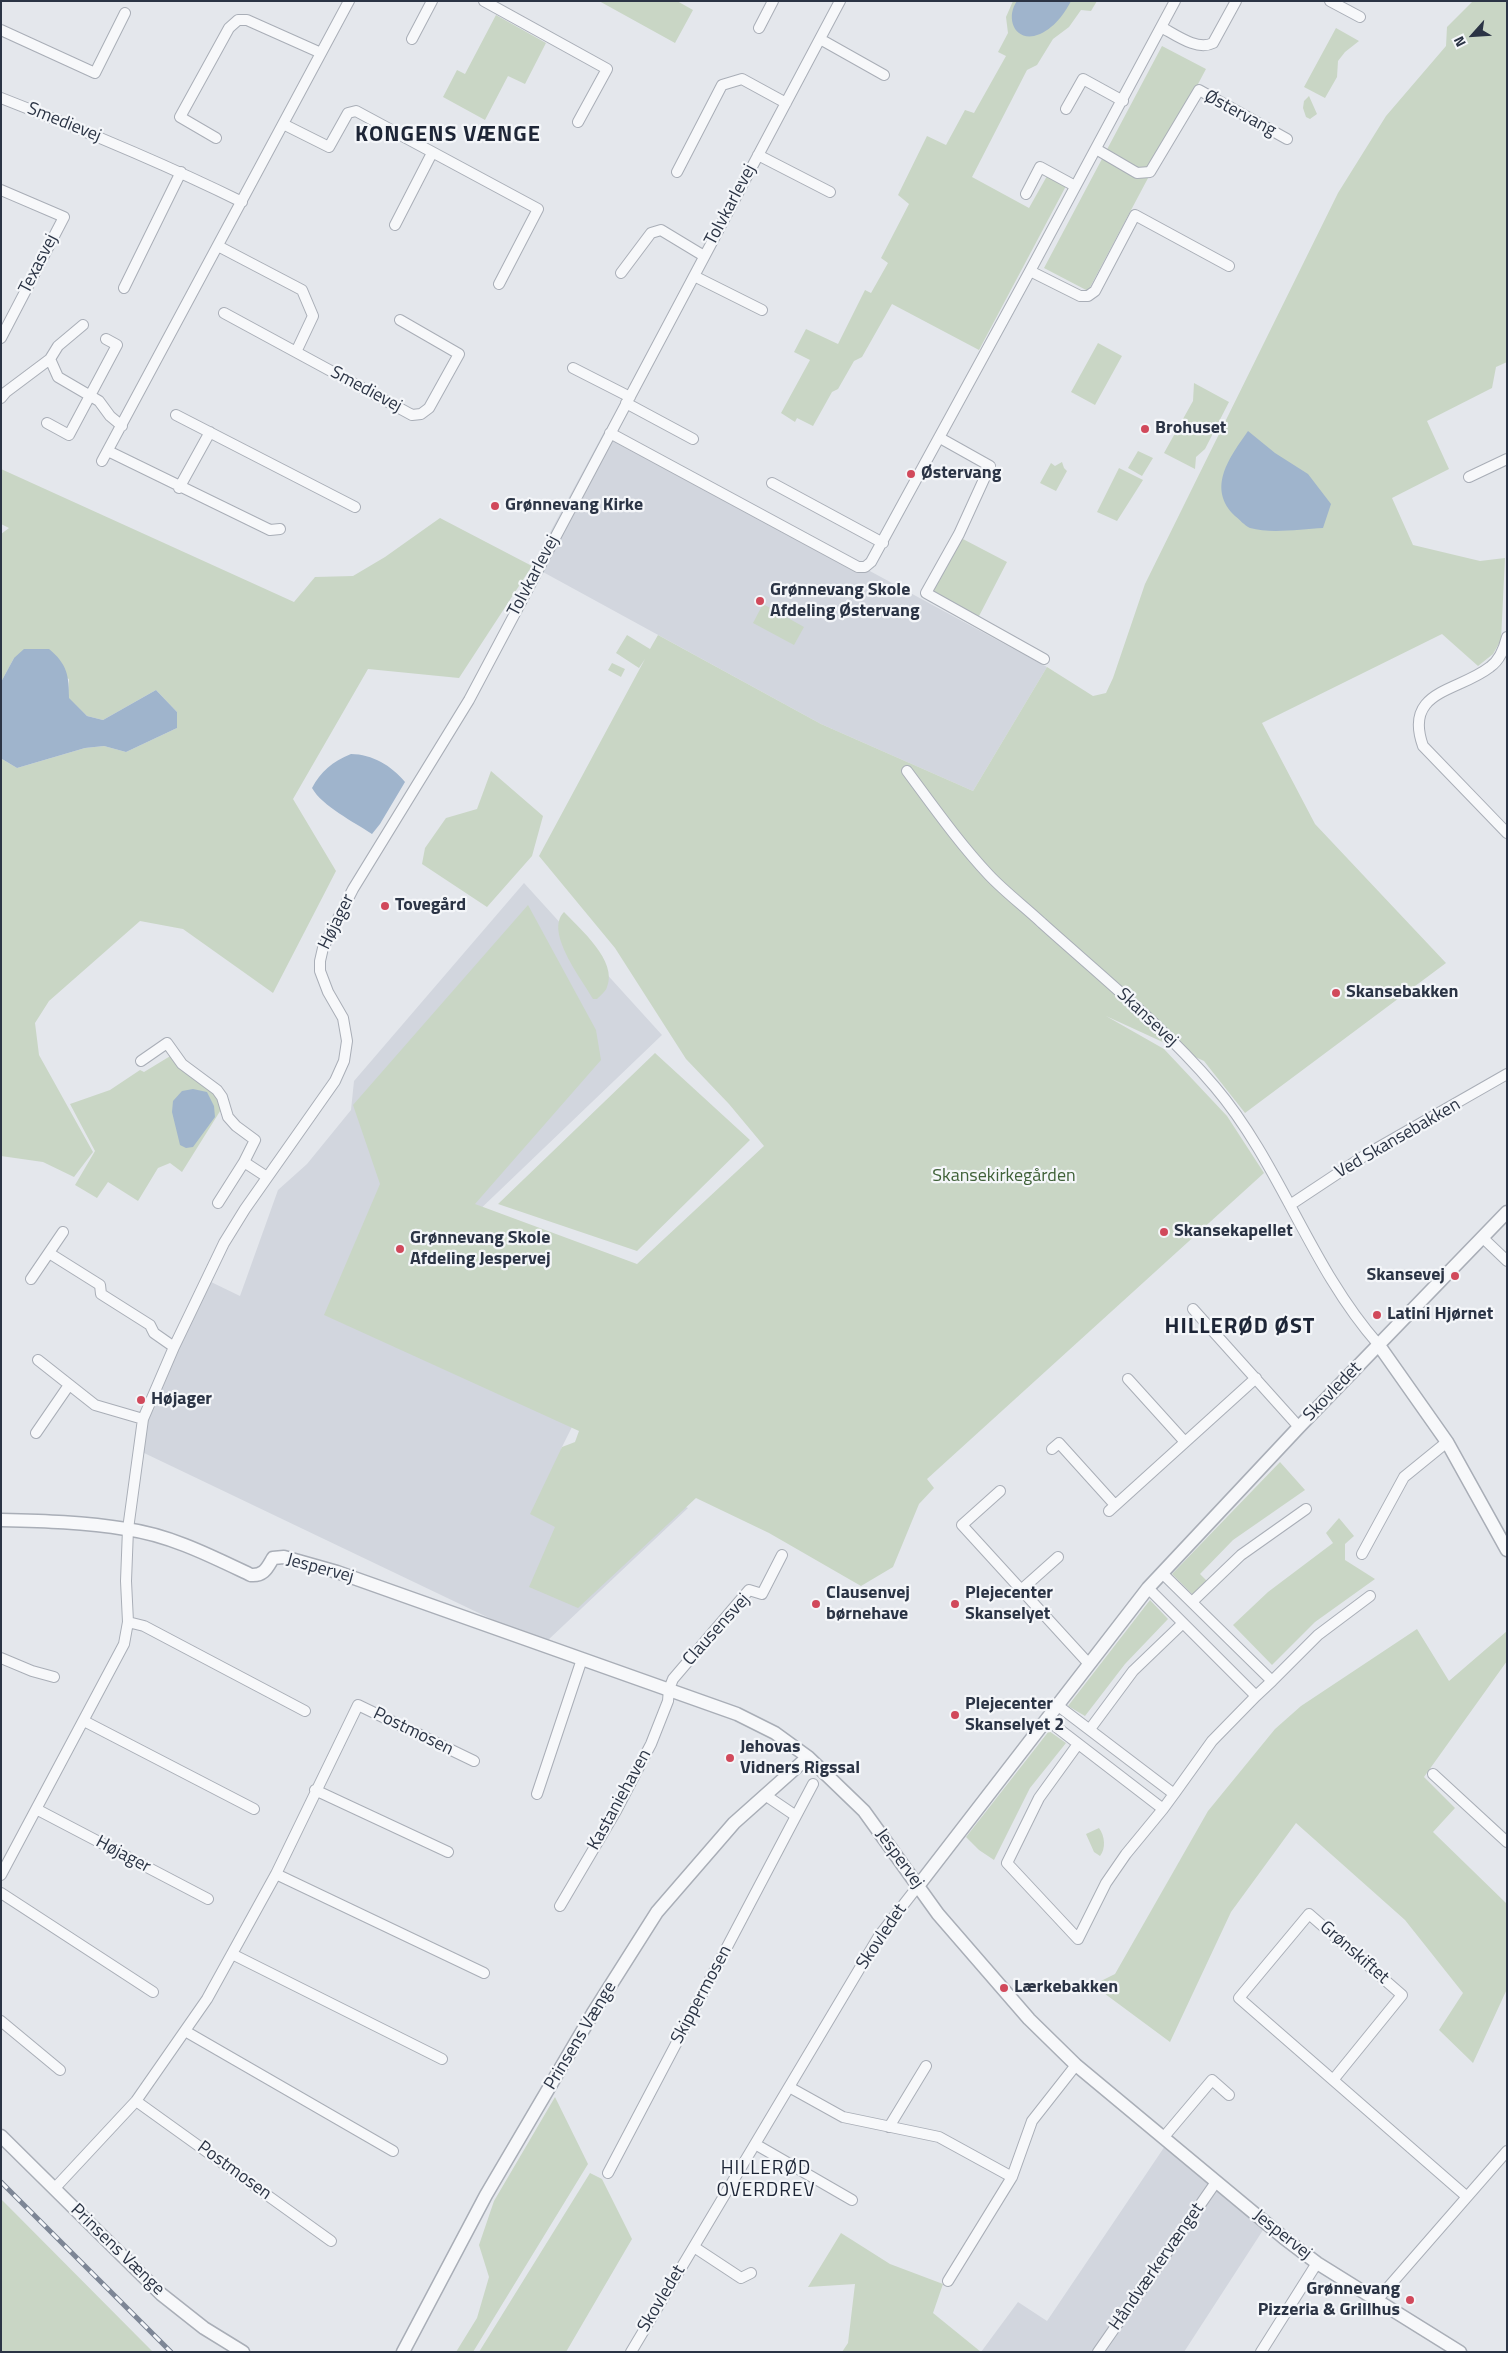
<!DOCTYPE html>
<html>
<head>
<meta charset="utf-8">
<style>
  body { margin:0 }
  #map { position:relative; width:1508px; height:2353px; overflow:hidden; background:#e4e7ec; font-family:"Titillium Web",sans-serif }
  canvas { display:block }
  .frame { position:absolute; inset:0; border:2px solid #2b3445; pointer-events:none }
  .north { position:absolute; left:1448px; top:10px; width:50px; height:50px; -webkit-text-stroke:4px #f4f6f9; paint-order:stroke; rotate:244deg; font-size:14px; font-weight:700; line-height:20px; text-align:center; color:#2b3445 }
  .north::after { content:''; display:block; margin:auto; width:18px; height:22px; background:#2b3445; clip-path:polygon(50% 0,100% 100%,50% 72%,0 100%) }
</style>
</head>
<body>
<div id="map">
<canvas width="1508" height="2353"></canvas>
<div class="frame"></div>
<div class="north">N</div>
</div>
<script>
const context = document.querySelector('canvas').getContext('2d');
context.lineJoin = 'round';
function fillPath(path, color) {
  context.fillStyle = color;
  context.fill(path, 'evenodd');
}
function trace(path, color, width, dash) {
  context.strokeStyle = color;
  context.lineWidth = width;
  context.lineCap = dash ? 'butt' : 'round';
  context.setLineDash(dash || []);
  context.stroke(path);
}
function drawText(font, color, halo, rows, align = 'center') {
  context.font = font + ' "Titillium Web",sans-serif';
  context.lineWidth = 4.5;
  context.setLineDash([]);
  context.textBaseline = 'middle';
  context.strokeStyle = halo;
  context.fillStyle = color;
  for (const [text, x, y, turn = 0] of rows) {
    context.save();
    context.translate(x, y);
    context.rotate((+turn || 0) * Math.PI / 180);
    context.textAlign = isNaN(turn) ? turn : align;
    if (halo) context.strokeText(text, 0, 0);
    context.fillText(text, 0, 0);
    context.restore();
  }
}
fillPath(new Path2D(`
  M604 432 820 544 1047 667 973 791 821 724 532 566Z
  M524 883 662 1035 473 1216 639 1293 561 1449 688 1508 547 1641 508 1627 142 1452 145 1423 209 1281 240 1296 278 1190 307 1164 351 1110 354 1081Z
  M1165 2146 1265 2227 1184 2352H981L1018 2302 1047 2321Z`), '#d2d6de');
fillPath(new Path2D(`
  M599 1H677L693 10 675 43Z
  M1013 1H1097L1091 11 1081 10 1069 27 1053 39 1037 65 1027 70 972 177 1029 208 1047 176 1066 186 979 350 892 304 862 357 854 361 838 389 832 392 813 426 797 418 795 422 781 413 810 360 794 352 806 329 838 344 865 290 871 293 888 263 881 258 909 204 898 195 927 136 946 145 965 110 974 113 1006 56 998 52 1008 33 1006 17Z
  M1473 1H1507V362L1496 367 1492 388 1427 421 1449 469 1392 498 1413 545 1480 561 1505 558 1501 640 1493 654 1478 666 1442 634 1262 723 1315 824 1446 963 1245 1113 1204 1061 1106 1016 1164 1049 1227 1116 1264 1173 927 1479 934 1488 919 1504 893 1567 861 1586 769 1533 696 1498 578 1608 529 1587 555 1527 530 1514 562 1447 575 1442 579 1431 324 1315 380 1184 353 1105 528 905 596 1030 601 1060 475 1204 637 1264 764 1146 729 1104 686 1059 615 948 539 856 645 659 639 668 616 653 627 635 650 649 658 635 821 724 973 791 1047 667 1093 696 1106 693 1113 678 1145 584 1338 193 1386 116 1446 46 1447 27Z
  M496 15 546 43 525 84 508 76 485 120 443 97 457 70 465 74Z
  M1336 28 1359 41 1345 52 1338 61 1337 77 1325 98 1304 87Z
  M1162 46 1206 69 1088 291 1044 268Z
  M1309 96 1317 114 1310 119 1306 117 1303 108 1304 101Z
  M1098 343 1122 356 1095 405 1071 392Z
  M1194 383 1229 402 1205 449 1196 457 1195 469 1164 453 1193 401Z
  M1138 451 1153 458 1142 476 1128 468Z
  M1062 462 1064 468 1067 471 1056 491 1040 483 1051 463 1055 466Z
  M1119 468 1143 480 1117 521 1097 512Z
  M1 469 294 602 315 577 353 576 385 557 440 518 532 566 459 678 368 669 293 799 336 871 273 993 183 929 140 921 49 1001 35 1023 39 1055 93 1152 74 1177 43 1162 1 1156V756L2 759 17 768 85 748 104 746 126 752 177 728V712L156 690 103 720 87 716 68 698 69 679 14 658 1 682V534L9 528 1 524Z
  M961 538 1007 562 978 618 932 594Z
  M763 604 804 627 794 645 753 623Z
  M612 663 625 669 621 677 608 670Z
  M491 771 543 816 532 856 487 907 422 864 425 848 446 818 477 809Z
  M564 912C580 929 618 961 607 987 606 991 601 995 597 999H593C582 979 544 932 564 912Z
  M655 1053 750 1140 637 1251 498 1204Z
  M172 1055 215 1093 222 1108 182 1172 170 1163 158 1168 138 1201 108 1182 97 1198 75 1185 95 1151 70 1104 110 1090 140 1070 144 1072Z
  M1280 1462 1305 1490 1233 1540 1200 1574 1207 1581 1193 1595 1172 1574Z
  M1339 1518 1354 1536 1345 1544V1560L1375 1579 1315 1622 1272 1665 1233 1625 1268 1592 1333 1543 1326 1533Z
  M1150 1600 1168 1619 1125 1664 1085 1716 1068 1706Z
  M1417 1629 1449 1681 1507 1631V1661L1424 1777 1455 1808 1433 1832 1507 1904V1989L1473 2063 1439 2030 1463 1993 1405 1920 1296 1823 1231 1912 1170 2042 1093 1985 1115 1974 1208 1811 1275 1729 1301 1706Z
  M1049 1731 1066 1743 1030 1788 994 1860 979 1850 966 1837Z
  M1099 1828C1105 1836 1106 1849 1100 1856L1094 1852 1086 1834Z
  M555 2097 588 2164 473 2352H456L477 2318 489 2277 479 2245 494 2201Z
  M590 2173 602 2179 632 2239 566 2352H479Z
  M1 2199 153 2352H1Z
  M841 2233 890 2264 943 2284 933 2313 981 2352H842L848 2343 855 2284 808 2287Z`), '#c9d6c5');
fillPath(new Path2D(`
  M1017 1H1071C1064 15 1051 32 1034 36 1013 40 1006 16 1017 1Z
  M1248 431 1275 453 1308 474 1331 504 1323 528C1301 529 1271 534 1250 528 1245 526 1239 519 1235 516 1206 488 1230 457 1248 431Z
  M24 649H49C67 664 69 675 69 698L87 716 103 720 156 690 177 712V728L126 752 104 746 85 748 17 768 2 759 1 682 14 658Z
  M351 754C372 754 392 766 405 782L380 824 372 834C354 822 322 806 312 788 321 771 332 762 351 754Z
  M193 1089 207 1092 214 1106 215 1117 193 1147 186 1148 180 1145 172 1112 173 1101 182 1091Z`), '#9fb4cc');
const minor = new Path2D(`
  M484 1 607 69 578 122
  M1330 1 1360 17
  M1161 27C1176 35 1197 51 1213 43L1236 1
  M759 28 773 1
  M1 30 95 73 125 13
  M412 39 432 1
  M820 39 884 75
  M1 98C83 130 163 163 242 202
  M1066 109 1083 79 1123 101
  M283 124 329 147 348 113 356 111 538 209 499 284
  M216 138 180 117 229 28 238 20H247L321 53
  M1096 149 1137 173 1150 172 1199 90 1287 139
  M758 155 830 192
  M677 172 722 85 742 79 786 103
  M1 190 64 217 1 338
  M1026 194 1040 167 1075 186
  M395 225 432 153
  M218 246 302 290 313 316 296 352
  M1030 271 1080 296H1088L1095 291 1135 215 1229 266
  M621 273 651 233 661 230 704 256
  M694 276 762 310
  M124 288 181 172
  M224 313 412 415 421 414 429 408 459 354 400 320
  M50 359 58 377 99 401 110 416 122 426
  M573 368 630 397
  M1 398 6 392 50 359 58 346 83 325
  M626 403 693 439
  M176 415 355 507
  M47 423 69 435 117 345 106 339
  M610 433 858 567H865L871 562 1030 271 1175 1
  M940 438 990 466 959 534 926 593 1044 659
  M108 451 270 530 280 529
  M102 461 349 1
  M1469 477 1507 459
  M772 483 883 543
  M179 488 210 432
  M1507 637C1504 649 1500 660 1490 667 1458 692 1403 690 1423 746L1507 833
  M907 771C933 806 959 843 989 875 1005 892 1025 907 1042 923 1101 976 1163 1026 1215 1087 1281 1165 1310 1267 1378 1344
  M141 1061 167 1043 182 1064 217 1090 222 1097 228 1117 236 1126 255 1140 244 1162
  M218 1203 244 1162 267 1177
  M1290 1205 1367 1154 1507 1074
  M1483 1238 1507 1261
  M49 1253 100 1285 101 1294 150 1325 154 1333 174 1347
  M31 1279 63 1232
  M1193 1309 1299 1427
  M38 1360 95 1405 143 1419
  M1128 1379 1185 1442
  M36 1433 69 1385
  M1052 1449 1059 1443 1115 1505
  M1000 1491 962 1525 1089 1664
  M1109 1511 1256 1378
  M1362 1554 1404 1477 1447 1442
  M1148 1588 1256 1696 1272 1681 1162 1573
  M1021 1590 1058 1557
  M1192 1602 1241 1555 1306 1509
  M128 1622 144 1626 305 1711
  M1 1658 32 1671 54 1677
  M1272 1681 1318 1635 1370 1596
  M1046 1719 1163 1809 1174 1794 1057 1705
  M84 1721 254 1809
  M1090 1729 1133 1671 1183 1623
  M1078 1744 1039 1798 1007 1863 1078 1939 1106 1883 1126 1854 1163 1809
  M1433 1774 1507 1842
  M315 1790 448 1852
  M537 1794 582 1659
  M1174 1794 1212 1741 1256 1696
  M38 1810 208 1899
  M796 1816 813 1784
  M276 1874 484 1973
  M1 1875 124 1644 128 1622 126 1581 128 1529 143 1419 174 1347 224 1243 245 1209 335 1081 344 1061 347 1041 343 1018 328 992 320 971V961L323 948 353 889 469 700 840 1
  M1 1893 153 1992
  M560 1906 616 1811 651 1744 668 1701 669 1689 673 1679 749 1590 762 1594 782 1555
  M232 1954 442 2059
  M1 2021 60 2070
  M185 2031 393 2151
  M1333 2080 1402 1995 1309 1914 1239 1998 1466 2196
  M789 2087 843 2117 939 2137 1012 2177
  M136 2101 331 2241
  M889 2127 926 2066
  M1163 2138 1212 2080 1229 2095
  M755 2144 852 2200
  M608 2173 796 1816 765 1795
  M54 2189 136 2101 207 1999 276 1874 358 1705 474 1761
  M694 2247 741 2278 751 2273
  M948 2281 1012 2177 1032 2121 1076 2065
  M1378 2299 1507 2151
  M631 2352 879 1936 918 1886
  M1098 2352 1216 2182
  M1261 2352 1317 2263`);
const tertiary = new Path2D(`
  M1378 1344 1447 1442 1507 1550
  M1 1520C43 1521 85 1522 126 1529 170 1535 211 1556 251 1575 264 1576 267 1568 273 1558L284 1557 337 1572 737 1714 775 1733 808 1757 864 1811 938 1914 1029 2019 1076 2065 1284 2238 1317 2263 1460 2352
  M918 1886 1148 1588 1299 1427 1507 1212
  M1 2136 161 2294 204 2328 243 2352
  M403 2352 486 2195 593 2013 657 1912 734 1823 808 1757`);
trace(minor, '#a9aeb7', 12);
trace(tertiary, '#a9aeb7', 15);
trace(minor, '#f7f8fa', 10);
trace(tertiary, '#f7f8fa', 12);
const rail = new Path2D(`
  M1 2182 171 2352`);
trace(rail, '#7d8696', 5);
trace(rail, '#f4f6f9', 3, [9]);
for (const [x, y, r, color] of [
  [1145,429,5,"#d1495b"],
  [911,474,5,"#d1495b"],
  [495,506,5,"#d1495b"],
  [760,601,5,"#d1495b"],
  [385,906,5,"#d1495b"],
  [1336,993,5,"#d1495b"],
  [1164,1232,5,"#d1495b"],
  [400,1249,5,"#d1495b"],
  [1455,1276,5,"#d1495b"],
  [1377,1315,5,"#d1495b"],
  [141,1400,5,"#d1495b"],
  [816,1604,5,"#d1495b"],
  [955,1604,5,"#d1495b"],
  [955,1715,5,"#d1495b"],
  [730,1758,5,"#d1495b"],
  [1004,1988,5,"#d1495b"],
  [1410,2300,5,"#d1495b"]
]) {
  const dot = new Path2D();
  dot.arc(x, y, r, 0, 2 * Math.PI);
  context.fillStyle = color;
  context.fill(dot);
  trace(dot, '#f4f6f9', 2);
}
drawText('18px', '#2b3445', '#f4f6f9', [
  ["Østervang",1240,114,28],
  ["Smedievej",64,123,22],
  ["Tolvkarlevej",731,205,-62],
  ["Texasvej",39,264,-63],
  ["Smedievej",366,390,28],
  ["Tolvkarlevej",534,576,-62],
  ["Højager",337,922,-64],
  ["Skansevej",1147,1018,43],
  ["Ved Skansebakken",1398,1139,-30],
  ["Skovledet",1333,1392,-46],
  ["Jespervej",320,1569,15],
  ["Clausensvej",717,1630,-48],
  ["Postmosen",413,1732,26],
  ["Kastaniehaven",620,1800,-61],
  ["Højager",123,1855,28],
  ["Jespervej",899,1859,54],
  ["Skovledet",882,1937,-56],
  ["Grønskiftet",1354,1953,41],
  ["Skippermosen",702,1995,-62],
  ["Prinsens Vænge",581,2036,-59],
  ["Postmosen",234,2171,36],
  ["Jespervej",1282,2235,38],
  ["Prinsens Vænge",117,2250,44],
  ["Håndværkervænget",1157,2267,-55],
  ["Skovledet",662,2299,-59]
]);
drawText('bold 18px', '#2b3445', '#f4f6f9', [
  ["Brohuset",1155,429],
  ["Østervang",921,474],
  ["Grønnevang Kirke",505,506],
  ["Grønnevang Skole",770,591],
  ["Afdeling Østervang",770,612],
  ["Tovegård",395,906],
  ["Skansebakken",1346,993],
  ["Skansekapellet",1174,1232],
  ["Grønnevang Skole",410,1239],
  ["Afdeling Jespervej",410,1260],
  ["Skansevej",1445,1276,"right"],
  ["Latini Hjørnet",1387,1315],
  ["Højager",151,1400],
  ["Clausenvej",826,1594],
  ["børnehave",826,1615],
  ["Plejecenter",965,1594],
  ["Skanselyet",965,1615],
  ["Plejecenter",965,1705],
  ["Skanselyet 2",965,1726],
  ["Jehovas",740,1748],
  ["Vidners Rigssal",740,1769],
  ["Lærkebakken",1014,1988],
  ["Grønnevang",1400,2290,"right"],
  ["Pizzeria & Grillhus",1400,2311,"right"]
], 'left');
drawText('18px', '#3f6138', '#f4f6f9', [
  ["Skansekirkegården",1004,1177]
]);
context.letterSpacing = '1px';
drawText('19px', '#1d2536', '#f4f6f9', [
  ["HILLERØD",766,2169],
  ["OVERDREV",766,2191]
]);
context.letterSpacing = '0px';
context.letterSpacing = '1px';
drawText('bold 22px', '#1d2536', '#f4f6f9', [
  ["KONGENS VÆNGE",448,136],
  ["HILLERØD ØST",1240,1328]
]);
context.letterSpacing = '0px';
</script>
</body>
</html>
